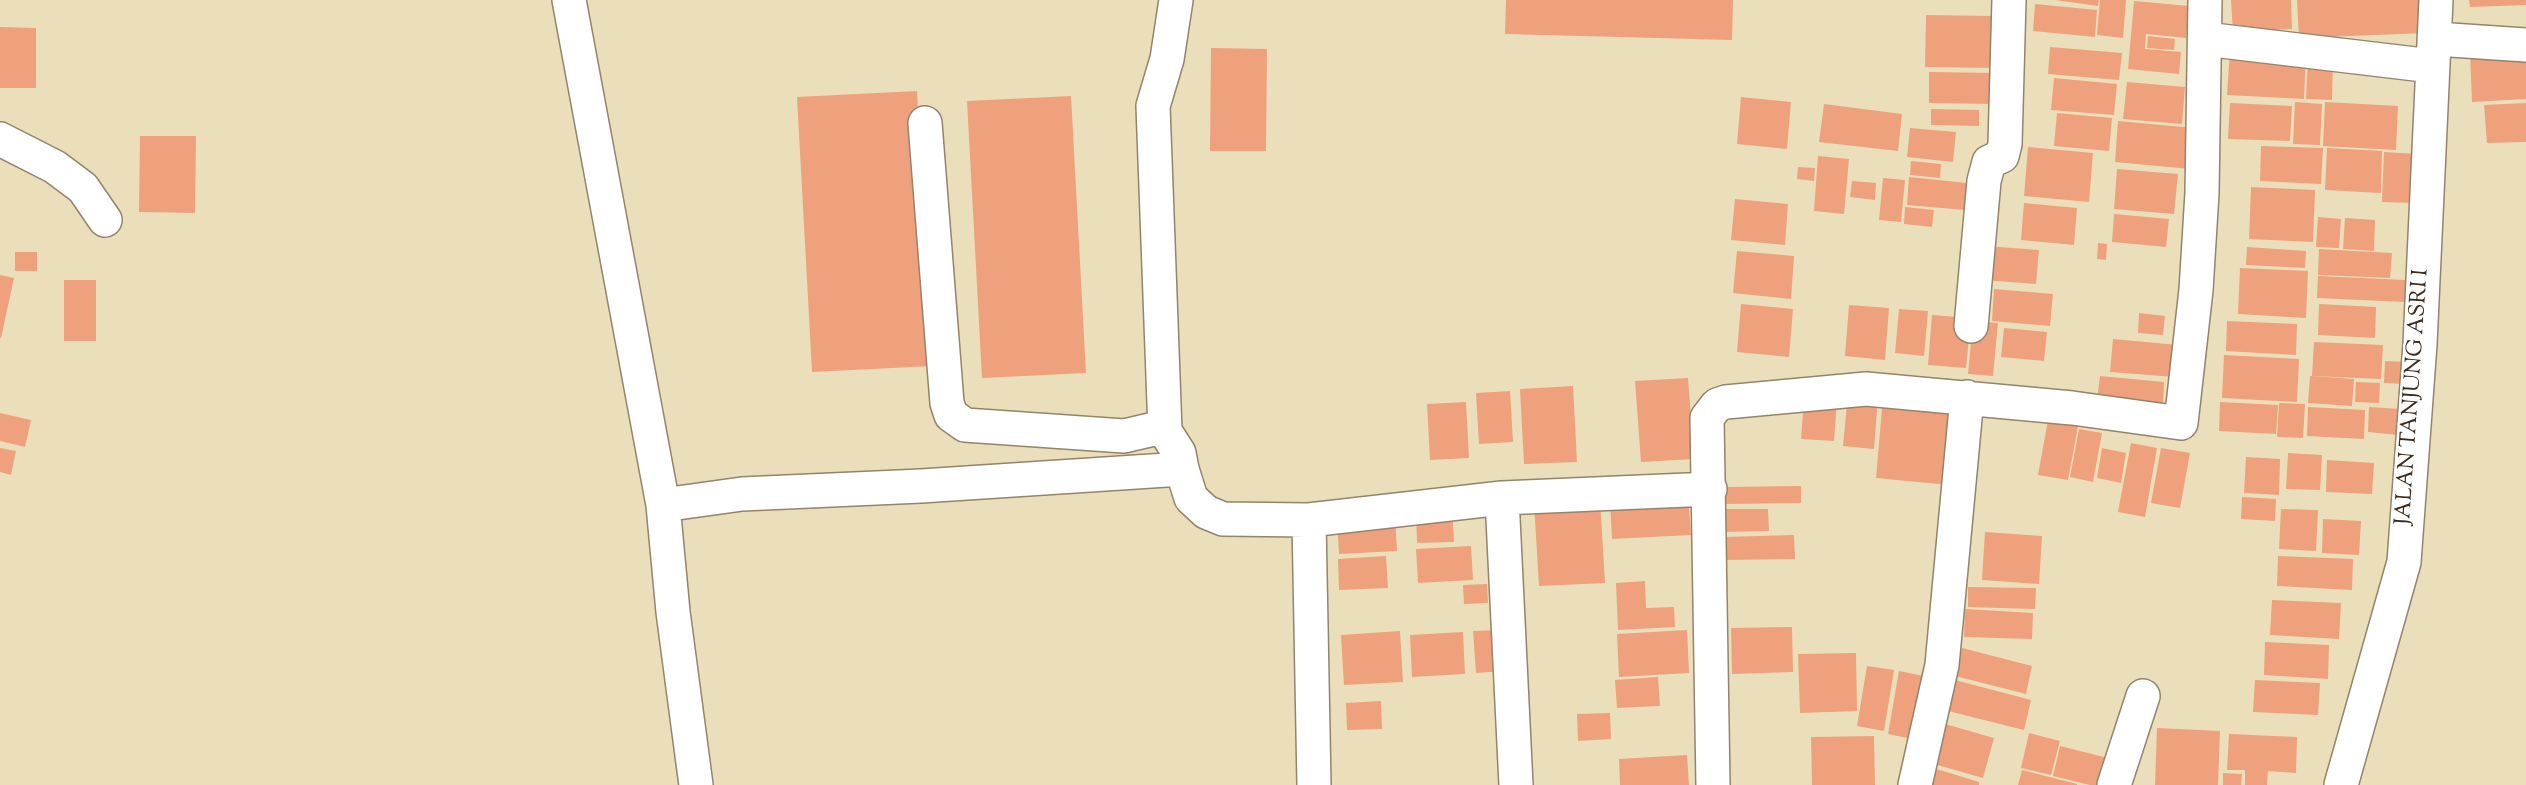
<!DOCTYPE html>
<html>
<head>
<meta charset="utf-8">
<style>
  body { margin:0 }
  canvas { display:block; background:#ebdebb }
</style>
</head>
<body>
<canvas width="2526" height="785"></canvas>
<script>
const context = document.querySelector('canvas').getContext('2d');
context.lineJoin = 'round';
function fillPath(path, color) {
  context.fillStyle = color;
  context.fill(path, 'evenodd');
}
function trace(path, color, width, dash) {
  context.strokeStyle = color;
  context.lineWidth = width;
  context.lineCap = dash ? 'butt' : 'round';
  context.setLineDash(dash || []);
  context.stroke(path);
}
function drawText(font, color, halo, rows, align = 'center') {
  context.font = font + ' "Sorts Mill Goudy",serif';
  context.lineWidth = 4.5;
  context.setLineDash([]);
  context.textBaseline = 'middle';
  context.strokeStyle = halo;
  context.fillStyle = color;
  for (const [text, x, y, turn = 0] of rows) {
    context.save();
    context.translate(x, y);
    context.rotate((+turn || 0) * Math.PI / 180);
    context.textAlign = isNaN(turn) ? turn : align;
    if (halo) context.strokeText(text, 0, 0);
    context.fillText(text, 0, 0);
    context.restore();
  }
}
fillPath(new Path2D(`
  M1506 0H1733L1732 40 1505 34Z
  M2055 0H2099L2098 6Z
  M2100 0H2126L2123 38 2097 35Z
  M2231 0H2291L2292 29 2233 32Z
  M2297 0H2424L2426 33 2299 38Z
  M2469 0H2526V5L2470 7Z
  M2134 1 2189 6 2186 38 2146 34 2145 49 2181 52 2179 74 2128 69Z
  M2035 4 2097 10 2095 37 2033 31Z
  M1926 15 1993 16V68L1925 67Z
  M0 27 36 28V88H0Z
  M2148 36 2175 39 2174 50 2147 48Z
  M2050 47 2122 53 2119 80 2048 74Z
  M1211 48 1267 49 1266 151H1210Z
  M2230 50 2306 54 2304 99 2227 95Z
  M2526 50V99L2472 102 2470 52Z
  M2308 57 2333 59 2332 100 2306 99Z
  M1929 72 1998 73 1997 104 1929 103Z
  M2054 78 2117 84 2114 115 2051 110Z
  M2127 82 2185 87 2182 124 2123 119Z
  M917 91 932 366 812 372 797 97Z
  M1071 96 1086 373 982 378 967 101Z
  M1741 97 1791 102 1787 149 1737 144Z
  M2295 102 2322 104 2320 145 2293 144Z
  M2325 102 2398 106 2396 150 2323 146Z
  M2230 103 2292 106 2290 141 2228 139Z
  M2526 103V142L2487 143 2484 105Z
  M1824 104 1902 114 1898 151 1819 142Z
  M1931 109 1979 110V126L1931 125Z
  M2057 113 2112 118 2109 151 2054 146Z
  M2118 121 2194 128 2190 169 2115 162Z
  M1910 128 1956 132 1953 162 1907 157Z
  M140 136H196L195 213 139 212Z
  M2261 146 2323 148 2321 184 2260 181Z
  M2028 147 2093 153 2089 202 2024 196Z
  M2327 148 2382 151 2381 193 2325 190Z
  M2384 152 2418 154 2416 203 2382 202Z
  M1818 156 1849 159 1844 214 1814 211Z
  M1911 161 1941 164 1940 178 1910 175Z
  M1798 167 1815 168 1814 181 1797 179Z
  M2117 169 2178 174 2174 214 2114 209Z
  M1909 177 1967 183 1965 210 1907 205Z
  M1883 178 1905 180 1901 222 1879 220Z
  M1852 181 1876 183 1875 200 1850 197Z
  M2251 187 2315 190 2313 242 2249 239Z
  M1735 199 1788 204 1785 245 1731 240Z
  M2024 203 2077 208 2074 245 2021 240Z
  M1905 207 1934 210 1932 227 1904 224Z
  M2114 214 2169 219 2166 247 2112 242Z
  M2318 217 2341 219 2339 248 2316 247Z
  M2345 218 2375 220 2374 251 2343 249Z
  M2098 243 2107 244 2106 260 2097 259Z
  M1986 246 2039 250 2036 284 1984 280Z
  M2247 247 2306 251 2305 268 2246 265Z
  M2319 249 2392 253 2390 278 2318 275Z
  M1737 251 1794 256 1791 299 1733 293Z
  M15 252H37V271H15Z
  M2240 268 2308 271 2306 318 2238 314Z
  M0 275 14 278 1 338H0Z
  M2318 276 2405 280V302L2317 298Z
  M64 280H96V341H64Z
  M1994 289 2053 294 2050 326 1992 321Z
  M1741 304 1793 309 1789 357 1737 352Z
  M2319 304 2376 307 2375 338 2318 335Z
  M1849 305 1889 308 1885 360 1845 356Z
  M1899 309 1928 311 1924 356 1895 353Z
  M2139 313 2165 316 2163 335 2138 333Z
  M1932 315 1971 318 1966 368 1928 365Z
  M1973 321 1998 323 1993 376 1968 374Z
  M2227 321 2297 324 2296 355 2226 351Z
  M2004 328 2047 332 2044 361 2001 357Z
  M2113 339 2178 345 2175 377 2110 372Z
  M2314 342 2383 345 2381 379 2312 376Z
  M2224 355 2299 359 2297 402 2222 398Z
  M2385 361 2408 362 2407 384 2384 383Z
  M2100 376 2164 382 2163 406 2097 400Z
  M2310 376 2354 379 2352 406 2308 403Z
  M1688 378 1694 459 1641 462 1635 381Z
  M2356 382 2380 383 2379 403 2355 402Z
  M1573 386 1577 462 1524 464 1520 389Z
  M1510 391 1513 442 1479 444 1476 393Z
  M1848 394 1878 397 1874 449 1843 446Z
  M1883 397 1955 403 1949 485 1876 478Z
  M1804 398 1837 401 1834 441 1801 439Z
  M1466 402 1469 458 1430 460 1427 404Z
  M2220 402 2278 405 2276 434 2219 431Z
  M2279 403 2305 404 2303 438 2277 437Z
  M2308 407 2365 410 2364 439 2307 436Z
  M2369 407 2400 409 2399 435 2368 432Z
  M0 413 31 420 25 447 0 441Z
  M2048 420 2078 426 2068 480 2038 475Z
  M2079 429 2102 433 2093 482 2070 477Z
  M2131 443 2157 448 2145 517 2118 512Z
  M0 448 16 451 11 475 0 472Z
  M2102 448 2126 453 2121 483 2097 478Z
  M2161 448 2190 453 2180 508 2151 503Z
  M2288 453 2322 455 2320 490 2286 489Z
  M2246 457 2280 459 2279 495 2244 493Z
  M2327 460 2374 463 2372 494 2326 492Z
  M1801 486V503L1726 504V487Z
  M1688 497 1691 535 1612 539 1610 501Z
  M2242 497 2276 499 2275 521 2241 519Z
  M1600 500 1605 583 1539 586 1534 503Z
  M1452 507 1454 542 1417 543 1416 509Z
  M1724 509H1768L1769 531 1724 532Z
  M2281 509 2318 510 2316 551 2279 549Z
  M1395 515 1397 551 1339 554 1337 519Z
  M2323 519 2361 521 2359 555 2322 553Z
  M1985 532 2042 536 2039 584 1982 580Z
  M1794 535 1795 559 1725 560 1724 537Z
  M1471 546 1473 580 1418 583 1416 549Z
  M1386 556 1388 588 1339 590 1338 559Z
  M2278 556 2353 559 2352 590 2277 586Z
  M1645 581 1646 608 1674 607 1675 627 1618 630 1616 583Z
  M1487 584 1488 603 1464 604 1463 585Z
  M1968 587 2036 588 2035 609 1968 607Z
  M2272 600 2341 603 2339 639 2270 635Z
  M1965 609 2033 613 2032 639 1964 637Z
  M1792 627 1793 672 1732 674 1731 628Z
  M1502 630 1504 671 1476 673 1473 631Z
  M1687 630 1689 673 1619 677 1617 634Z
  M1400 631 1403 682 1344 685 1341 635Z
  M1463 632 1465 674 1412 677 1410 635Z
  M2265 642 2329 645 2328 679 2264 675Z
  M1962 648 2032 666 2026 694 1955 676Z
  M1856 653 1857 711 1800 713 1798 654Z
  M1867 666 1894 670 1884 731 1857 726Z
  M1899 671 1934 678 1922 741 1888 734Z
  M1658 677 1660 706 1617 708 1615 680Z
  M1955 680 2031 700 2024 730 1948 711Z
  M2255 680 2320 683 2318 715 2253 712Z
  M1381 701 1382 729 1347 730 1346 703Z
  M1610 713 1611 739 1578 741 1577 714Z
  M1945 724 1994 738 1983 778 1934 764Z
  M2157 728 2220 731 2218 785H2155Z
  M2029 733 2060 741 2051 775 2021 768Z
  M2229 734 2297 737 2296 773 2268 771 2267 785H2245V770H2227Z
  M1874 736 1875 785H1812L1811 737Z
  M2060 746 2108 758 2102 785H2090L2053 776Z
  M1687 755 1689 785H1620L1619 759Z
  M1930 767 1979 782V785H1924Z
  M2022 770 2077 784V785H2018Z
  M2223 773 2242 774 2241 785H2223Z`), '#efa17e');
const minor = new Path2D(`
  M569 0 663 505 673 612 696 785
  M2205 39 2432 66
  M2436 39 2526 45
  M925 123 947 403 951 415 965 425 1124 436 1154 429 1165 431 1179 453 1182 469
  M0 139 55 167 83 188 105 220
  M1971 326 1984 181 1989 162 2002 156 2005 144 2009 0
  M1165 431 1153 106 1167 59 1176 0
  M1502 498 1516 785
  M663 505 742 494 921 486 1182 469 1191 498 1206 512 1223 519 1309 520 1502 498 1710 489
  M1309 520 1314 785
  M1713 785 1707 418 1717 405 1726 402 1866 389 2072 408 2181 423 2196 290 2202 193 2205 0
  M1915 785 1942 665 1967 397
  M2114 785 2143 696
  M2341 785 2404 562 2420 344 2436 0`);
trace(minor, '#93846c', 36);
trace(minor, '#fff', 33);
drawText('22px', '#3b2a1e', '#fff', [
  ["JALAN TANJUNG ASRI I",2414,397,-86]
]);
</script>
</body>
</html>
